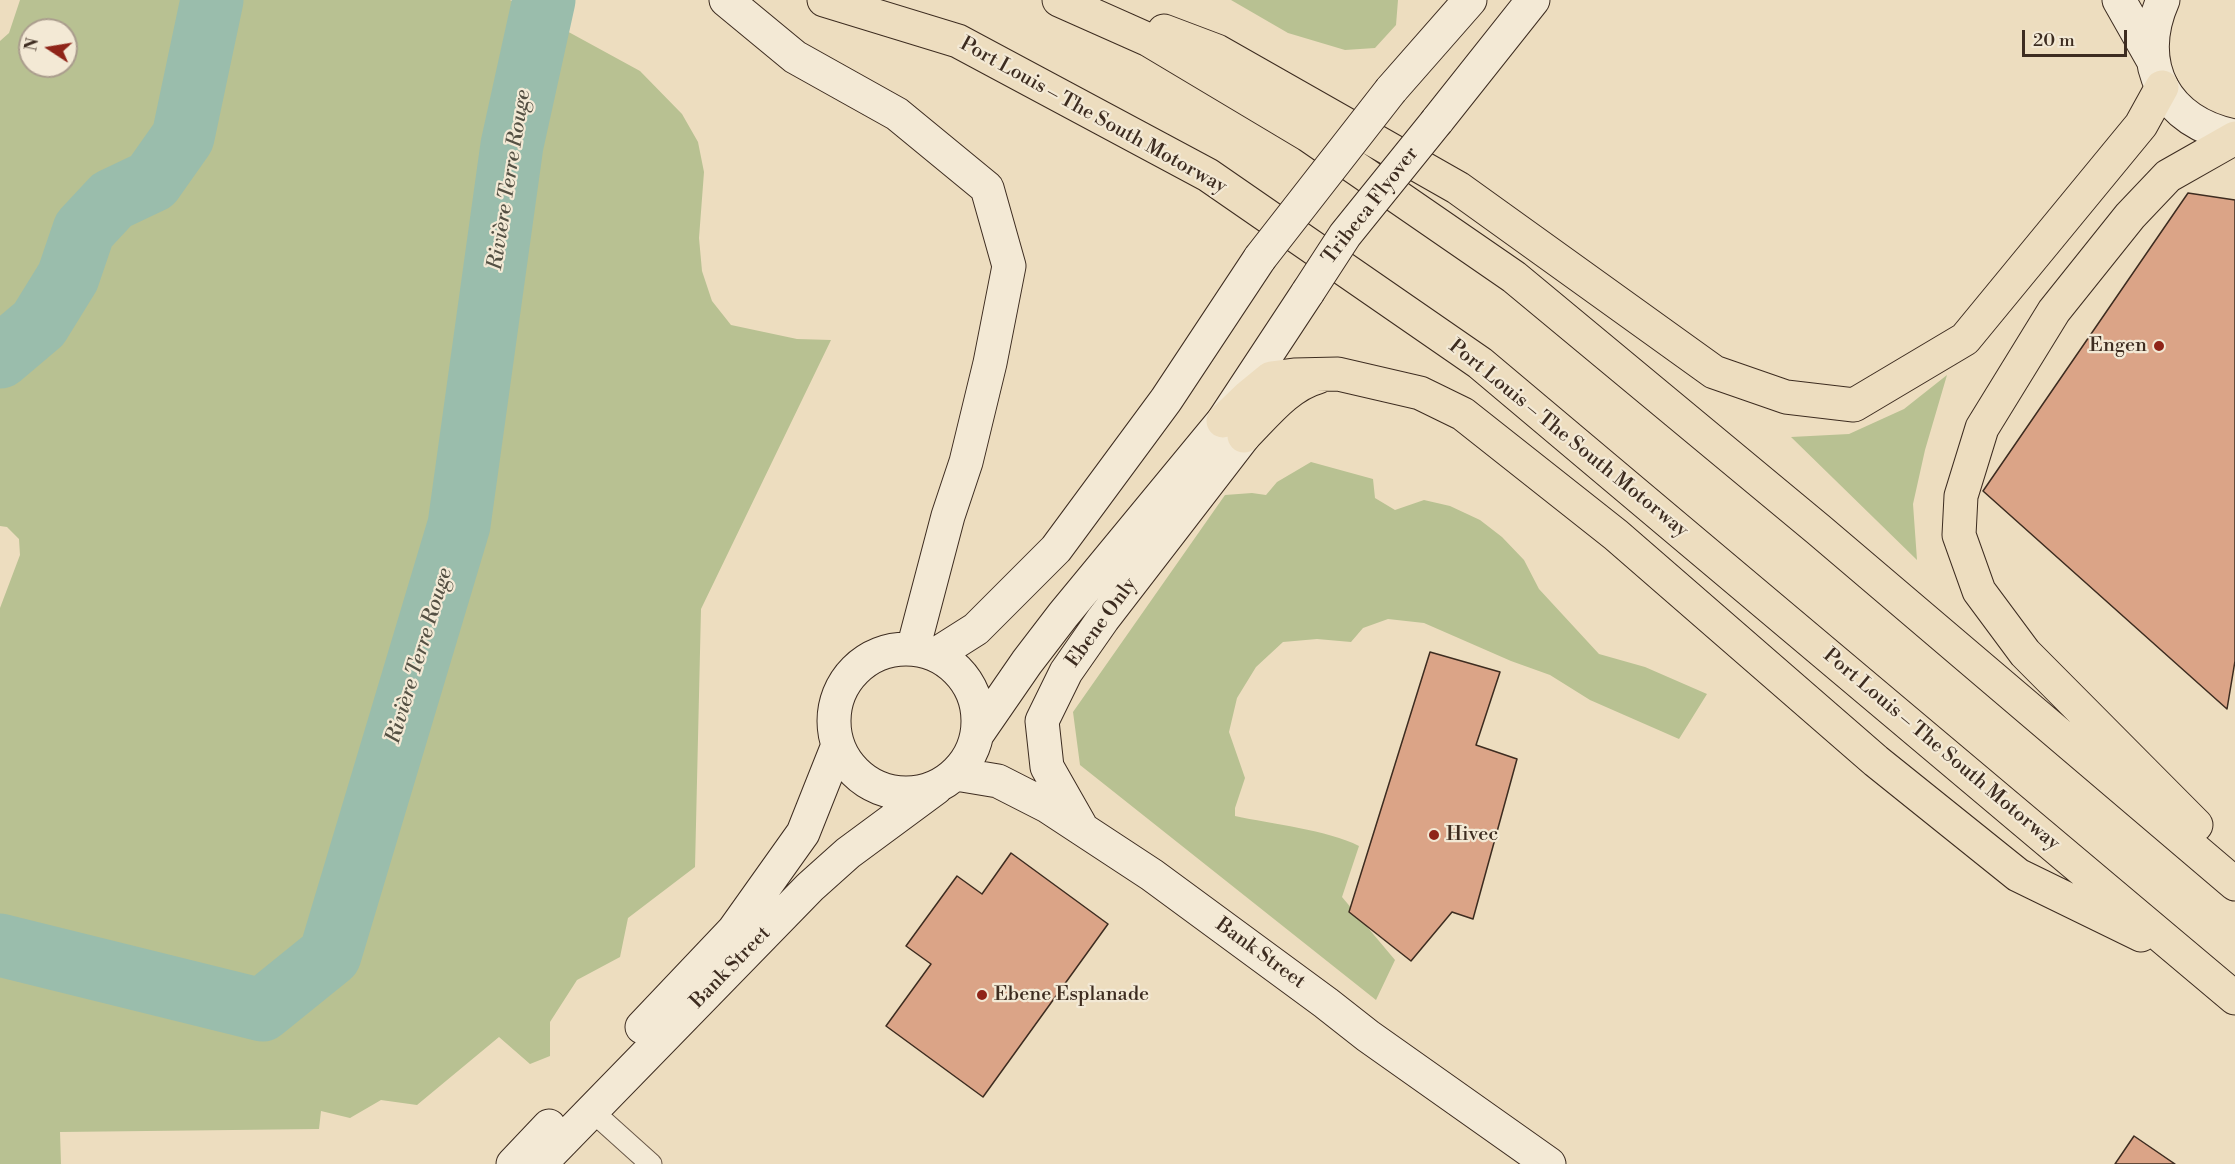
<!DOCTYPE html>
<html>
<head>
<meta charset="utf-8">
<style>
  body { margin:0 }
  #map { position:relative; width:2235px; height:1164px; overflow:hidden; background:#edddbf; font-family:"Libre Bodoni",serif }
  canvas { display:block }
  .north { position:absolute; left:18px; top:18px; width:60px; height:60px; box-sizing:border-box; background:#f3e9d5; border:2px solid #aa9d8d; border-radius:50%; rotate:282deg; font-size:16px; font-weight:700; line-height:24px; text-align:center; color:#3d2c20 }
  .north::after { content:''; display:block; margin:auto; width:21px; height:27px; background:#8f2418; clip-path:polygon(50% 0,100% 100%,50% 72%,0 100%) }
  .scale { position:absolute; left:2022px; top:30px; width:105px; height:27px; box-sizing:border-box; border:3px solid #3d2c20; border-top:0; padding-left:8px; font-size:18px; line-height:21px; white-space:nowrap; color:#3d2c20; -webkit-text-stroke:4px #f3e9d5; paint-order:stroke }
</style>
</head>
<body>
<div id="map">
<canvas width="2235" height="1164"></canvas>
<div class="north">N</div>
<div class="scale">20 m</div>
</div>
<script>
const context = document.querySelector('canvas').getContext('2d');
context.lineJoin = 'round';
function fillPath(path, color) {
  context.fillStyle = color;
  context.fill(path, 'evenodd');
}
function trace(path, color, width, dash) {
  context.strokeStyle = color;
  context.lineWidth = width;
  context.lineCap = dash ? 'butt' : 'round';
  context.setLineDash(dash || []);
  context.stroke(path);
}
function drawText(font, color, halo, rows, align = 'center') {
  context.font = font + ' "Libre Bodoni",serif';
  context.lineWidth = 4.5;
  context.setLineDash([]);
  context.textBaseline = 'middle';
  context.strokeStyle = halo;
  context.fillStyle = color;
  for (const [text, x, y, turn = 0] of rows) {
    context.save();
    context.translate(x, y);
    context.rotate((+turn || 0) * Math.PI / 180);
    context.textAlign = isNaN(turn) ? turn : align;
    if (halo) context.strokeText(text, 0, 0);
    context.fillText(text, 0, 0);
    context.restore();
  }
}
fillPath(new Path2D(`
  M20 0H510L640 71 682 114 698 142 704 172 699 238 702 271 712 301 731 325 797 339 831 340 701 609 695 867 628 918 620 957 577 980 550 1022V1056L530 1064 499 1037 417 1105 381 1100 350 1118 321 1111 319 1129 60 1132 61 1164H0V608L20 555 19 539 7 527 0 526V41L9 33ZM30 30H66V66H30Z
  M1231 0H1398L1396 25 1375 48 1345 50 1288 33Z
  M1947 375 1925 450 1913 504 1917 560 1791 437 1849 434 1904 409Z
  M1311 462 1373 479 1375 498 1395 510 1424 500 1450 506 1480 520 1502 537 1524 560 1539 589 1599 654 1645 667 1707 694 1679 739 1590 700 1550 675 1511 661 1424 623 1388 619 1363 628 1351 642 1317 639 1283 642 1256 667 1237 698 1229 732 1245 778 1235 808V816C1271 824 1328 830 1359 846L1342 897 1395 960 1376 1000 1080 765 1073 712 1225 495 1252 493 1266 495 1277 482Z`), '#b8c192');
trace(new Path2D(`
  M0 357 39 324 68 277 84 230 112 200 152 181 183 137 212 0
  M0 945 262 1010 330 955 459 525 512 145 544 0`), '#9abdac', 63);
const building = new Path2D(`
  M2188 193 2235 200V661L2227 709 1983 491Z
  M1430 652 1500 672 1476 745 1517 759 1473 919 1452 912 1411 961 1349 912Z
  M1011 853 1108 924 983 1097 886 1026 931 964 906 946 957 876 982 894Z
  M2134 1136 2175 1164H2115Z`);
fillPath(building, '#dba487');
trace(building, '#3d2c20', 1.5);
const lane = new Path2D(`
  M592 1111 651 1164`);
const secondary = new Path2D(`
  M726 0 795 57 897 114 987 188 1009 266 990 363 966 462 948 516 913 649
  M2119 0 2153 60
  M2163 0C2134 65 2166 123 2235 136
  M1391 90 1470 0
  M1437 121 1533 0
  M834 721a72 72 0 1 1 144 0a72 72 0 1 1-144 0Z
  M935 655 976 629 1056 549 1166 400 1260 258
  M978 733 1027 662 1063 615 1223 421 1308 292
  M956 774 998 781 1047 806 1152 875 1326 1003 1368 1036 1549 1164
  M1080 825 1047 767 1042 721 1066 672 1103 619 1244 436
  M642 1027 734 930 803 833 838 745
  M513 1164 549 1126
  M540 1164 810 887 848 853 936 788`);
const highway = new Path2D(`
  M824 0 958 41 1208 175 1480 363 2235 998
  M1059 0 1149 40 1308 135 1514 277 1819 530 2235 884
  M1164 31 1217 51 1458 188 1714 372 1786 397 1854 405 1965 339 2141 125 2162 87
  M1223 421 1249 396 1271 378 1294 375 1338 374 1420 393 1463 414 1616 535 1876 761 2018 875 2141 935
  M1244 436C1265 415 1288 385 1318 377
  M2196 825 2025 653 1979 591 1959 535 1961 496 1982 428 2054 311 2130 216 2168 176 2235 138`);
trace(lane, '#695848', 23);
trace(secondary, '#3d2c20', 35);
trace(highway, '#3d2c20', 35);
trace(lane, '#f3e9d5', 21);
trace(secondary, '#f3e9d5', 33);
trace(highway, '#edddbf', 33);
const secondaryBridge = new Path2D(`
  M1260 258 1391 90
  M1308 292 1345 235 1437 121`);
trace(secondaryBridge, '#3d2c20', 35, []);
trace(secondaryBridge, '#f3e9d5', 33);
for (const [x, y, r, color] of [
  [2159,346,6,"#8f2418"],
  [1434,835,6,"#8f2418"],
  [982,995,6,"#8f2418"]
]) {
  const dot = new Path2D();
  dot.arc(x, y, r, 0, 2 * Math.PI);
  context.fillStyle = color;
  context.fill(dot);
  trace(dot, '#f3e9d5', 2);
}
drawText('20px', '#3d2c20', '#f3e9d5', [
  ["Port Louis – The South Motorway",1093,116,29],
  ["Tribeca Flyover",1371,206,-52],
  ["Port Louis – The South Motorway",1568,439,39],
  ["Ebene Only",1102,623,-54],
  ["Port Louis – The South Motorway",1941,750,40],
  ["Bank Street",1260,954,36],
  ["Bank Street",731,968,-46]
]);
drawText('20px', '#3d2c20', '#f3e9d5', [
  ["Engen",2147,346,"right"],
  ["Hivec",1446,835],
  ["Ebene Esplanade",994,995]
], 'left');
drawText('italic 21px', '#545043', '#f3e9d5', [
  ["Rivière Terre Rouge",510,180,-81],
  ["Rivière Terre Rouge",420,656,-73]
]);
</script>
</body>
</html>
